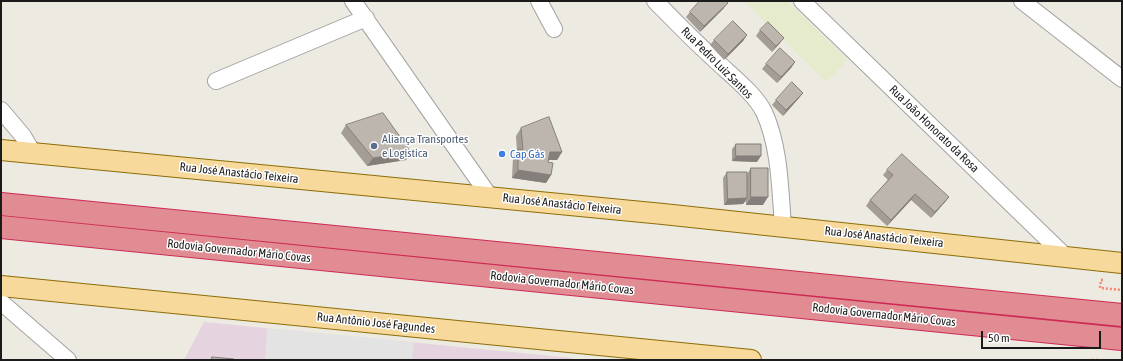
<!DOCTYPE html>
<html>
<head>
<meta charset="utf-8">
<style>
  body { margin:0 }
  #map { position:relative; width:1123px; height:361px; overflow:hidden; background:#edeae1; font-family:"Asap Condensed",sans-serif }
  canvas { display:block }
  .frame { position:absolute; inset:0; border:2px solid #1b1b1b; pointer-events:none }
  .scale { position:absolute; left:981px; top:331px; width:120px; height:18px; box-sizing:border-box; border:2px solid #1b1b1b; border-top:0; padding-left:5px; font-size:12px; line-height:14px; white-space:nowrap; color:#1b1b1b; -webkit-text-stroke:3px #fff; paint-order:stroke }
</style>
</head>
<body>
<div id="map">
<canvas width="1123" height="361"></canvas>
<div class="frame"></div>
<div class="scale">50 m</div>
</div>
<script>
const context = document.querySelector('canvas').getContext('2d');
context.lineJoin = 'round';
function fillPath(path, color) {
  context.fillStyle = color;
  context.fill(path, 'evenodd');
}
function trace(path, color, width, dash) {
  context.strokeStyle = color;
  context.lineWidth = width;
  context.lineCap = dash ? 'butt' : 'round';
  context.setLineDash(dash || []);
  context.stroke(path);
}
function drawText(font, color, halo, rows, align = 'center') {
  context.font = font + ' "Asap Condensed",sans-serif';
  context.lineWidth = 3;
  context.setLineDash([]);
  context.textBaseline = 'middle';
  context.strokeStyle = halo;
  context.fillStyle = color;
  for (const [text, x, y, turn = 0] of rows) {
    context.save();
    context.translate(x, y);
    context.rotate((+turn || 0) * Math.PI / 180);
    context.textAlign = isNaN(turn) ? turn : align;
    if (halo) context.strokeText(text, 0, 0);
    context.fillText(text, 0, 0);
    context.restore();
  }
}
fillPath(new Path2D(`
  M204 322 572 358 574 360H184Z`), '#e5d3e0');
fillPath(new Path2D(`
  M744 1H787L848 60 826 82Z`), '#e6ebcd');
fillPath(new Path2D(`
  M267 328 414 342 412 360H265Z`), '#e3e3e3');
const minor = new Path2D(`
  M353 1 490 197
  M539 1 554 29
  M655 1C674 20 692 39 712 57 728 73 754 92 764 112 780 147 780 189 783 226
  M802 1 1065 256
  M1022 1 1122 79
  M216 81 366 18
  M1 110 23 136 33 153
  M1 302 68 360`);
const major = new Path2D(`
  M1 150 663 214 1122 263
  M1 286 751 360`);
const highway = new Path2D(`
  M1 204 1122 315
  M1 227 1122 339`);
trace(minor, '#a2a2a2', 18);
trace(major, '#8c6d07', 22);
trace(highway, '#cd2b53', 24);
trace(new Path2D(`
  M1103 280H1101L1100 288 1122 290
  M1092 360H1100`), '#f3876c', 2.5, [2, 2]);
trace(minor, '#fff', 16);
trace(major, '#f7d99c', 20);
trace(highway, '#e18c93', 22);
fillPath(new Path2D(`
  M724 8 700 32 686 17 690 12Z
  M760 30 780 43 772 52 756 36Z
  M747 35 743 41 724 60 710 45 714 40Z
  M795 62 791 68 777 83 762 69 766 64Z
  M803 93 799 98 783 116 772 105 776 100Z
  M346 125 406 160 367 166 341 133Z
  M521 128 562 152 557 160H549L548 162 551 175 546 183 512 178 513 157 517 151 516 136Z
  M736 144 757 162 732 161V149Z
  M751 168 763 205H746V201L743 204 724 205 723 178 727 172 747 174Z
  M887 170 949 197 945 202 931 218 911 200 887 226 866 206 870 200 888 180 883 175Z`), '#a39d96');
fillPath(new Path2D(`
  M728 3 724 8 700 32 704 26Z
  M747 35 743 41 724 60 728 54Z
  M784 38 780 43 772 52 776 46Z
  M795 62 791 68 777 83 781 77Z
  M803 93 799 98 783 116 786 110Z
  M411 152 406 160 367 166 373 158Z
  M550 152H562L557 160H544Z
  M736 156H761L757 162 732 161Z
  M518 170 551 175 546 183 512 178Z
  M915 194 911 200 887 226 891 220Z
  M751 197H768L763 205H746Z
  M949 197 945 202 931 218 935 212Z
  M747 198 743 204 724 205 728 199Z`), '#847f7a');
const building = new Path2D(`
  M700 1H726L728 3 704 26 690 12Z
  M733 21 747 35 728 54 714 40Z
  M768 22 784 38 776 46 760 30Z
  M780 48 795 62 781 77 766 64Z
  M792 82 803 93 786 110 776 100Z
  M383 113 411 152 373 158 346 125Z
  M549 117 562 152H550L548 162 553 163 551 175 518 170V149L523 150 521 128Z
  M736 144H761V156H736Z
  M902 154 949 197 935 212 915 194 891 220 870 200 893 175 887 170Z
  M751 168H768V197H751Z
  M727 172H747V198L728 199Z
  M212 357 234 359V360H212Z`);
fillPath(building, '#bdb6ae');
trace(building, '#847f7a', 1);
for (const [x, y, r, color] of [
  [374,146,4,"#5c6f8a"],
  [502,154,4,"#3f7fe0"]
]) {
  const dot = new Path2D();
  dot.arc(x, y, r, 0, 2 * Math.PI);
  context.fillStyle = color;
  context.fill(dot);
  trace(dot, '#fff', 1.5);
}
drawText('12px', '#1b1b1b', '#fff', [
  ["Rua Pedro Luiz Santos",717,63,45],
  ["Rua João Honorato da Rosa",934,129,44],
  ["Rua José Anastácio Teixeira",239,173,6],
  ["Rua José Anastácio Teixeira",562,204,6],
  ["Rua José Anastácio Teixeira",884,237,6],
  ["Rodovia Governador Mário Covas",239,251,6],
  ["Rodovia Governador Mário Covas",562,283,6],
  ["Rodovia Governador Mário Covas",884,315,6],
  ["Rua Antônio José Fagundes",376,323,6]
]);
drawText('12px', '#4e5e75', '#fff', [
  ["Aliança Transportes",382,139],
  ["e Logística",382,153]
], 'left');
drawText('12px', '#366cbe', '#fff', [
  ["Cap Gás",510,154]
], 'left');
</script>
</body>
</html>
